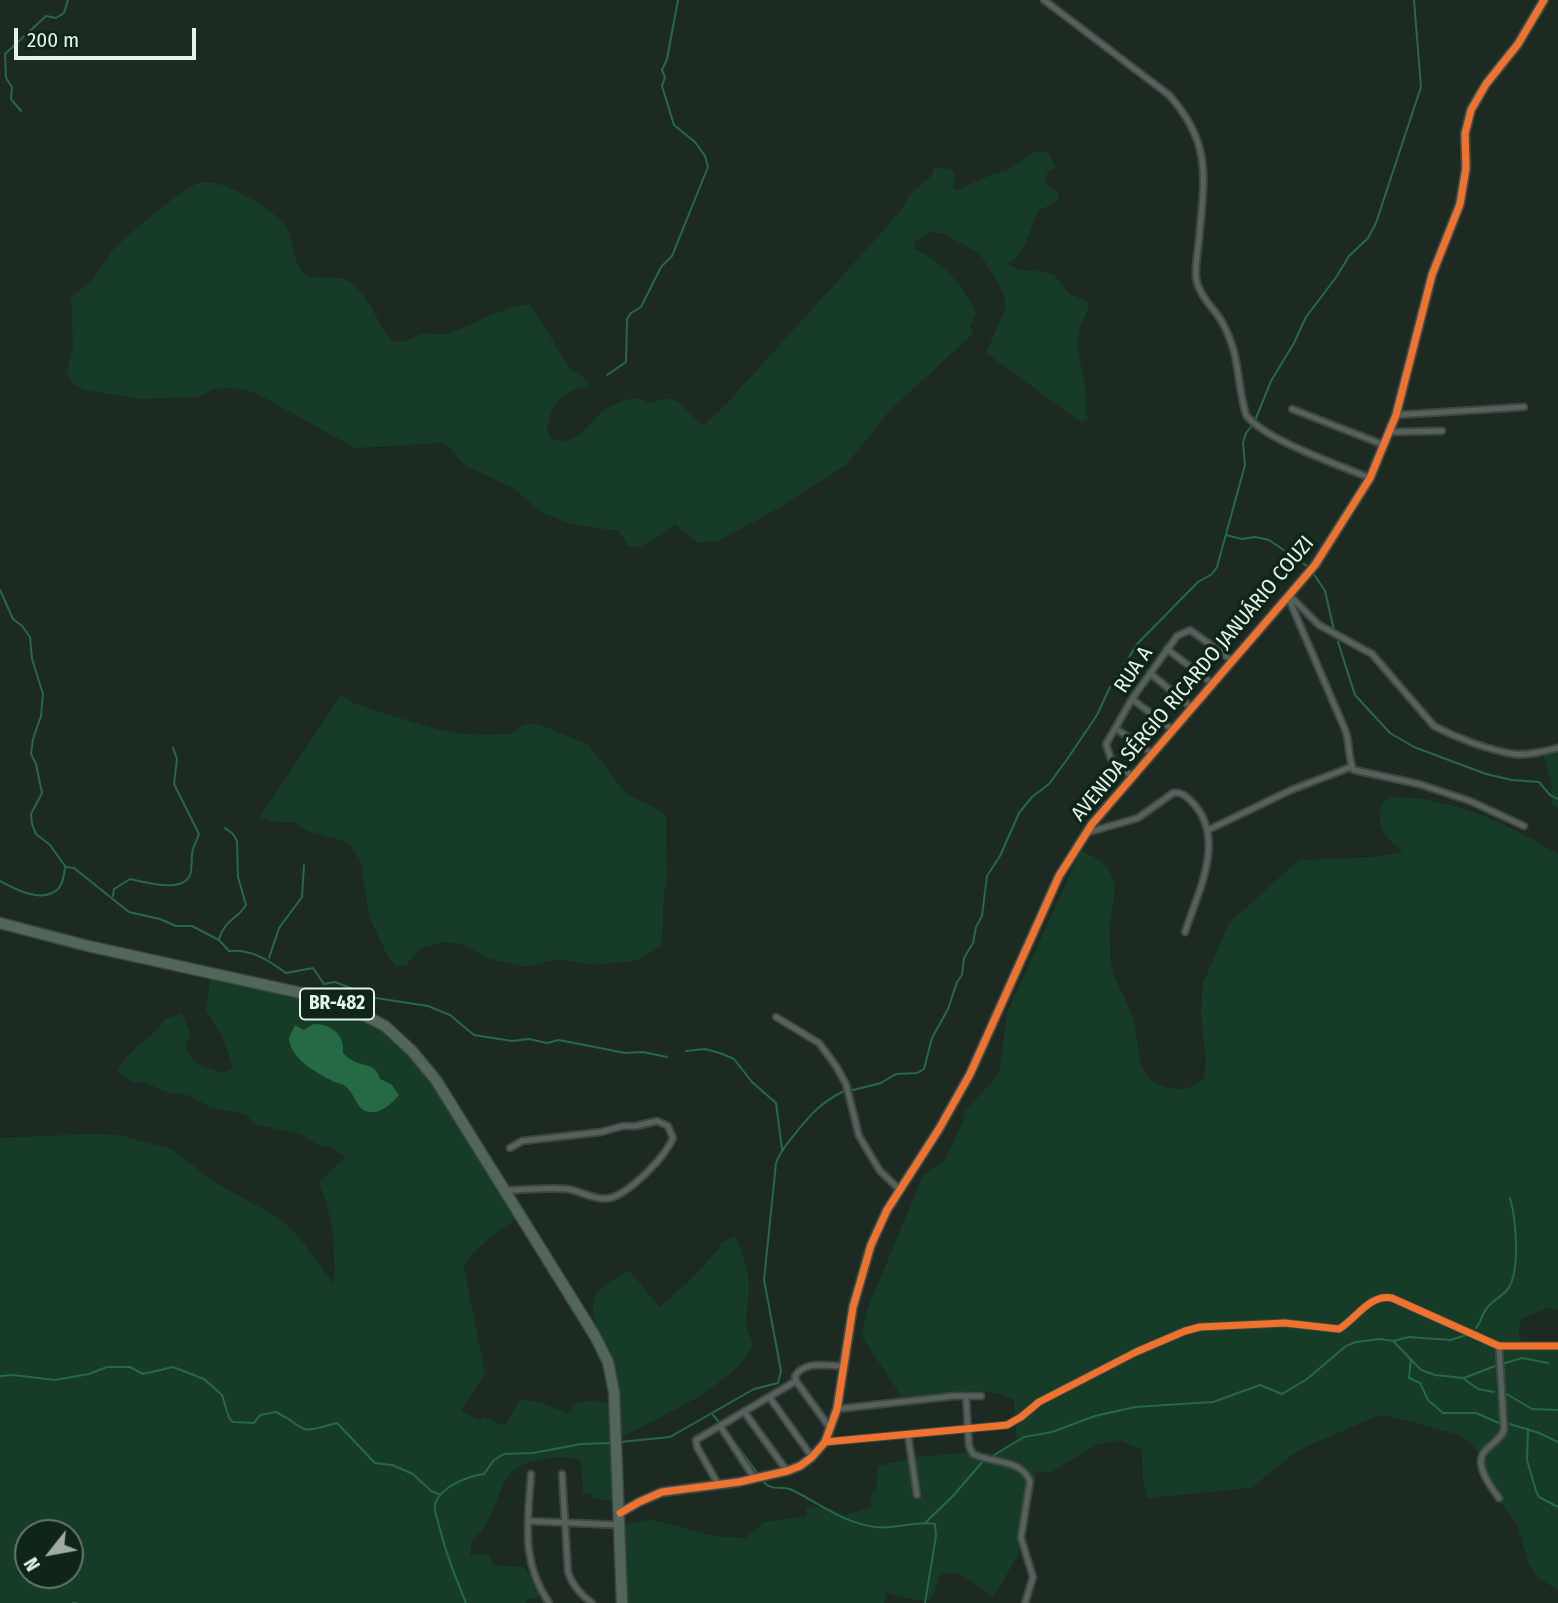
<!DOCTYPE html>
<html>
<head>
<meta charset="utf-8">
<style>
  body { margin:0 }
  #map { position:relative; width:1558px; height:1603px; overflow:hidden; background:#1d2a22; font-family:"Fira Sans Condensed",sans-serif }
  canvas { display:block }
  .north { position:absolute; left:14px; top:1519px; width:70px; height:70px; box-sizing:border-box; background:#0e2518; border:2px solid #64776c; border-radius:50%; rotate:239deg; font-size:19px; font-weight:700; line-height:28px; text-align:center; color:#e5f3ea }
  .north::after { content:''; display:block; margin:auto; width:24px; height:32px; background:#9fada4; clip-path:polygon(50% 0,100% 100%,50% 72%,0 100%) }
  .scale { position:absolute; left:14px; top:28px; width:182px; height:32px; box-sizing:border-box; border:4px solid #e5f3ea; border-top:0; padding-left:9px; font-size:21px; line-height:24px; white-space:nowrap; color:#e5f3ea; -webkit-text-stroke:5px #0e2518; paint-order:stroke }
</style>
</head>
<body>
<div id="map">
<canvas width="1558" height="1603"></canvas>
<div class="north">N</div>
<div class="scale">200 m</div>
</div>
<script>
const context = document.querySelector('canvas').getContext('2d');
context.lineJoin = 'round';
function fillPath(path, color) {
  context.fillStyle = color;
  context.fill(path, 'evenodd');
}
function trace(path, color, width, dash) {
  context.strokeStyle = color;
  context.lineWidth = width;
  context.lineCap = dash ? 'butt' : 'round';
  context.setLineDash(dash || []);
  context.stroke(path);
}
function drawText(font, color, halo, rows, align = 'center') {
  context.font = font + ' "Fira Sans Condensed",sans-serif';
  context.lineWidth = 7;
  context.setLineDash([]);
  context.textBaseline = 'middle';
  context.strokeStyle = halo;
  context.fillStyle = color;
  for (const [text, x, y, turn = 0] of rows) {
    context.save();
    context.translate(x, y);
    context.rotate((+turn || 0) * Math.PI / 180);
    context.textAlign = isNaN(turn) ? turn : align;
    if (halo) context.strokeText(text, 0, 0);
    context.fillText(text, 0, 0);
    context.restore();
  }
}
fillPath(new Path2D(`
  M1036 151 1049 153 1056 167 1048 172 1045 178 1049 187 1058 193V201L1038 211C1029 231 1027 252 1008 264L1018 270 1039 271 1053 274 1069 293 1090 303 1080 328 1077 347 1086 390V412L1089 419 1081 422 986 353 1005 309V300L998 282 980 254 945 234 930 232 915 242V249C941 261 965 286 976 313L970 327 973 334 891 409 847 464 779 508 727 536 718 541 698 543 675 524C667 531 639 553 629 546 625 543 622 535 619 531L571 524 541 512 513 488 466 466 448 446 442 443 355 448 254 392 232 388 215 389 197 397 140 399 83 390 74 384 67 373 73 348 71 297 92 281 113 250 122 241C137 229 187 183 203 182 218 181 236 190 248 197 261 205 277 214 286 227 295 241 292 258 302 271 311 283 335 273 348 281 368 294 377 322 391 340 405 345 410 337 422 334 432 332 440 337 449 333 466 328 516 300 531 305L570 369 584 378 589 384 587 387C558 392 552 403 547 430L552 439C578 447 586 426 602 412 613 403 636 392 648 403 680 393 677 403 699 423L704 425 727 403 883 231 905 205 909 195 931 176 934 169 938 167 951 169 955 175 953 185 955 191 993 174 1006 171Z
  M341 695 353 703 376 711 447 732 474 735 511 734 523 725 535 723 588 744 626 794 659 810 666 817 667 883 664 892 662 943 660 947 635 961 592 965 558 959 526 967 486 958 465 945 445 942 420 948 406 965 396 966 388 957 369 916 361 862 349 843 305 830 295 822H275L260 817Z
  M1558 749V808L1552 805 1551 781 1543 754Z
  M1392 797C1452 797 1508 824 1558 854V1310L1548 1308 1521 1319 1519 1334 1523 1348H1558V1590L1538 1578 1529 1565 1517 1524 1485 1483 1478 1452 1474 1447 1460 1435 1389 1416 1374 1417 1308 1446 1292 1455 1251 1488 1148 1498 1143 1482 1142 1450 1120 1440 1096 1445 1050 1473 1036 1472 1035 1484 1019 1522 1017 1537 1019 1554 993 1597C977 1586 959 1565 939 1576 937 1583 936 1593 931 1599 921 1603 896 1596 886 1592L884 1603H627L624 1524 648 1520 658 1521 713 1536 746 1538 764 1522 807 1516 806 1508 823 1506 845 1515 872 1507 870 1496 876 1489 878 1466 922 1456 980 1452 996 1454 1017 1443 1014 1400C981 1381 938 1397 902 1397L862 1337 866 1313 923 1175 945 1160 963 1121 965 1111 999 1074 1007 1013 1081 850C1096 858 1110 864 1114 883 1116 896 1111 912 1110 926 1109 936 1110 948 1110 958 1113 981 1126 997 1133 1019 1142 1049 1133 1080 1169 1088 1183 1091 1193 1087 1204 1079L1206 1063 1201 1013 1203 983 1229 923 1299 860 1376 857 1404 851C1386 840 1373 825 1383 802Z
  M211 975 326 1003 366 1020 390 1037 425 1071 519 1217C502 1229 472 1249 464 1267L485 1373 461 1411 481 1421 483 1417 505 1426 520 1399 541 1403 568 1413 577 1403 594 1400 608 1404 613 1501 593 1498 592 1494 583 1493 581 1460C566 1456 553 1457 538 1460 490 1468 505 1515 472 1540L470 1555H490L494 1565 525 1567 539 1596 535 1599 528 1598 526 1603H0V1138L86 1134 119 1135 171 1149 213 1181 279 1218 299 1237 334 1284C336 1249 332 1214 319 1182L345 1157 334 1149 316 1144 302 1135 256 1124 244 1114 209 1107 191 1096 167 1092 142 1082H132L118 1072 120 1066 130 1053 159 1028 165 1019 182 1013 190 1034 185 1048 196 1063 222 1073 233 1068 222 1037 206 1010ZM28 1533H70V1575H28Z
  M735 1236C742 1251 748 1268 749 1284 750 1311 739 1317 754 1344 731 1388 662 1415 620 1438 619 1408 622 1381 610 1352 603 1334 590 1322 593 1302 595 1288 618 1277 629 1270L659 1307C682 1289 701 1269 720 1248L721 1243Z`), '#163b26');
fillPath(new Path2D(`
  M313 1024C331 1024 345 1034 343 1053 358 1070 375 1059 380 1079L391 1084 399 1095C392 1103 382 1113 371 1112 357 1111 357 1099 349 1090 345 1084 341 1084 335 1082 318 1074 290 1059 289 1038L295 1025 304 1030Z`), '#266a45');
trace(new Path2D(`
  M21 111 11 99 12 87 6 78 5 54 46 16 56 18 64 13 68 0
  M607 375 626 362 627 319 631 313 641 307 661 267 672 256 708 167 705 156 695 142 674 125 662 86 665 77 662 70 667 59 678 0
  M1226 535 1242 539 1255 537 1269 540 1307 566
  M1313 573 1325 591 1334 630
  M0 590 13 619 22 626 30 637 32 659 43 694 41 716 33 739 31 754 36 764 42 793 31 814 32 824 36 834 50 845 65 866
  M1338 642 1355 695 1390 733 1414 747 1486 774 1512 780 1539 782 1550 795 1558 799
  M66 867 74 868 129 912 160 919 176 926H192L219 940 229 951C252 949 268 960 286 973L313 968 324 984 335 982 376 998 428 1006 450 1015 474 1035 512 1041 529 1039 547 1043 559 1040 625 1053 643 1052 667 1057
  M0 881C15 889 42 904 58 889 63 884 64 875 65 868
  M113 896 114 889 130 879C144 882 186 895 191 872 192 865 191 857 193 849 195 844 197 839 199 834L174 784 177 759 173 748
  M219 939C226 918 237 920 246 905L238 877 237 841 233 834 225 828
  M269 958 279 928 302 897 304 865
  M686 1051 705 1049 720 1053 734 1059 752 1082 776 1103 782 1149
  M853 1090 881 1083 896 1074 917 1073 924 1069 932 1038 948 1009 957 982 962 975 964 958 973 943 976 927 982 916 987 876 1000 856 1019 813 1032 797 1049 784 1068 758 1097 715 1110 687 1138 643 1198 582 1212 574 1217 567 1245 465 1243 443 1246 433 1254 423 1271 381 1294 343 1306 317 1337 276 1349 256 1368 238 1376 223 1421 87 1414 0
  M1476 1328C1481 1322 1482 1314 1487 1308 1492 1301 1501 1297 1507 1290 1521 1273 1516 1219 1510 1198
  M1394 1342 1421 1370 1435 1375 1464 1378 1495 1366
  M1411 1359 1409 1378 1420 1383 1428 1400 1443 1413H1476L1499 1423
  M1502 1364 1522 1358 1548 1363
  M0 1376 13 1375 55 1380 89 1374 107 1367H130L143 1374 173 1367 204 1379 222 1395 229 1418 233 1422 254 1423 260 1415 276 1412C311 1430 294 1435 337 1423L375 1463 392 1465 413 1474 431 1491 439 1494
  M1464 1379 1478 1389 1494 1392
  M1505 1393 1532 1409 1558 1410
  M713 1415 720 1423
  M1510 1424 1539 1433 1558 1442
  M1528 1429 1527 1460 1536 1491 1539 1497 1558 1507
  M730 1436 758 1474
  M620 1442 670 1437 754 1389 778 1383 781 1371 764 1280 776 1163C780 1152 787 1144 794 1135 811 1114 820 1103 844 1091
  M994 1455 1024 1437 1052 1432 1095 1416 1135 1407 1213 1402 1260 1385 1282 1394 1307 1379 1346 1346 1356 1342 1380 1339 1393 1341 1409 1337 1451 1340 1469 1334
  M763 1481C771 1492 781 1485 792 1490 821 1504 843 1523 875 1527 895 1530 915 1520 935 1524L936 1536 925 1603
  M926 1522 953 1496 983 1461
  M73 1603H77
  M466 1603C455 1576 446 1554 439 1526 438 1518 433 1512 435 1504 440 1487 468 1476 484 1474L494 1460 504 1454 533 1453 581 1444 611 1443`), '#266a45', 2);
const street = new Path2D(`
  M1044 0 1169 95C1213 144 1204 179 1199 240 1198 251 1195 265 1196 277 1198 295 1214 308 1222 322 1241 356 1236 381 1246 415 1265 440 1339 465 1370 478
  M1292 409 1384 445
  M1396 415 1524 407
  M1389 432 1442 431
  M1289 595 1319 625 1372 654 1434 726C1457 738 1488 750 1514 754 1528 756 1544 751 1558 748
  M1288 597 1346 732C1350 745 1348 761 1354 770L1419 784 1470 801 1524 826
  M1167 649 1213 684
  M1150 673 1192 708
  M1132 699 1173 730
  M1115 728 1153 754
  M1133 777 1111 759 1106 744 1132 699 1177 636 1190 630 1233 661
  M1208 830 1291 790 1351 767
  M1089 832 1138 818 1173 793C1182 792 1186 796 1192 802 1227 838 1198 892 1185 932
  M776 1017 819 1043 836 1066 846 1084 859 1136 880 1171 900 1190
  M506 1190C526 1190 548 1187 567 1189 581 1191 596 1201 610 1198 630 1193 665 1157 673 1138L668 1126 657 1121 636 1126H623L601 1132 522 1141 510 1148
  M1499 1346 1504 1430C1500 1440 1492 1443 1485 1451 1473 1464 1491 1487 1499 1498
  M796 1381 795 1376C805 1360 827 1366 844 1366
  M796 1381 830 1428
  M966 1396 969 1446 973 1454C993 1464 1020 1458 1030 1481L1021 1538 1033 1577 1025 1603
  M770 1398 812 1457
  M837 1409 954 1396H981
  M745 1413 787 1471
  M720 1426 755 1479
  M908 1435 917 1495
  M825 1442 1007 1425 1021 1417 1039 1402 1136 1352 1185 1331 1200 1327 1285 1323 1339 1329C1357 1318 1369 1294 1392 1298L1499 1346H1558
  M531 1474C528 1522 520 1560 549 1603
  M562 1474 568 1572C572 1585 581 1595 592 1603
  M718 1484 697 1447 696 1440 796 1381
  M528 1521 620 1525`);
const secondary = new Path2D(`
  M620 1513 639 1502 662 1492 739 1482 787 1471 800 1466 812 1457 825 1442 837 1409 853 1307 871 1245 887 1210 939 1129 970 1074 1059 876 1092 824 1315 565 1370 478 1396 415 1432 275 1460 204 1466 168 1465 134 1471 110 1486 84 1518 44 1544 0`);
const highway = new Path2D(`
  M0 923 88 946 315 996 358 1012 385 1026 412 1051 436 1080 595 1336 608 1362 614 1392 622 1603`);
trace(street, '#3c4740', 9);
trace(secondary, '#3c4740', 11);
trace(highway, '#3c4740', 13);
trace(street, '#57615b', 5);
trace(secondary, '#57615b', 8);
trace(highway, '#52665a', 10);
trace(new Path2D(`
  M825 1442 1007 1425 1021 1417 1039 1402 1136 1352 1185 1331 1200 1327 1285 1323 1339 1329C1357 1318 1369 1294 1392 1298L1499 1346H1558
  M620 1513 639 1502 662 1492 739 1482 787 1471 800 1466 812 1457 825 1442 837 1409 853 1307 871 1245 887 1210 939 1129 970 1074 1059 876 1092 824 1315 565 1370 478 1396 415 1432 275 1460 204 1466 168 1465 134 1471 110 1486 84 1518 44 1544 0`), '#ef722f', 7);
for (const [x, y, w] of [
  [337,1004,74]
]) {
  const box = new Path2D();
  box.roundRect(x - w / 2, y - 15.5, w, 31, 5);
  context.fillStyle = '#0e2518';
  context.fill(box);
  trace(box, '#e5f3ea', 2);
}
drawText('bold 19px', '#e5f3ea', null, [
  ["BR-482",337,1004]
]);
drawText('21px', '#e5f3ea', '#0e2518', [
  ["RUA A",1134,670,-56],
  ["AVENIDA SÉRGIO RICARDO JANUÁRIO COUZI",1193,679,-50]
]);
</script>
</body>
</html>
